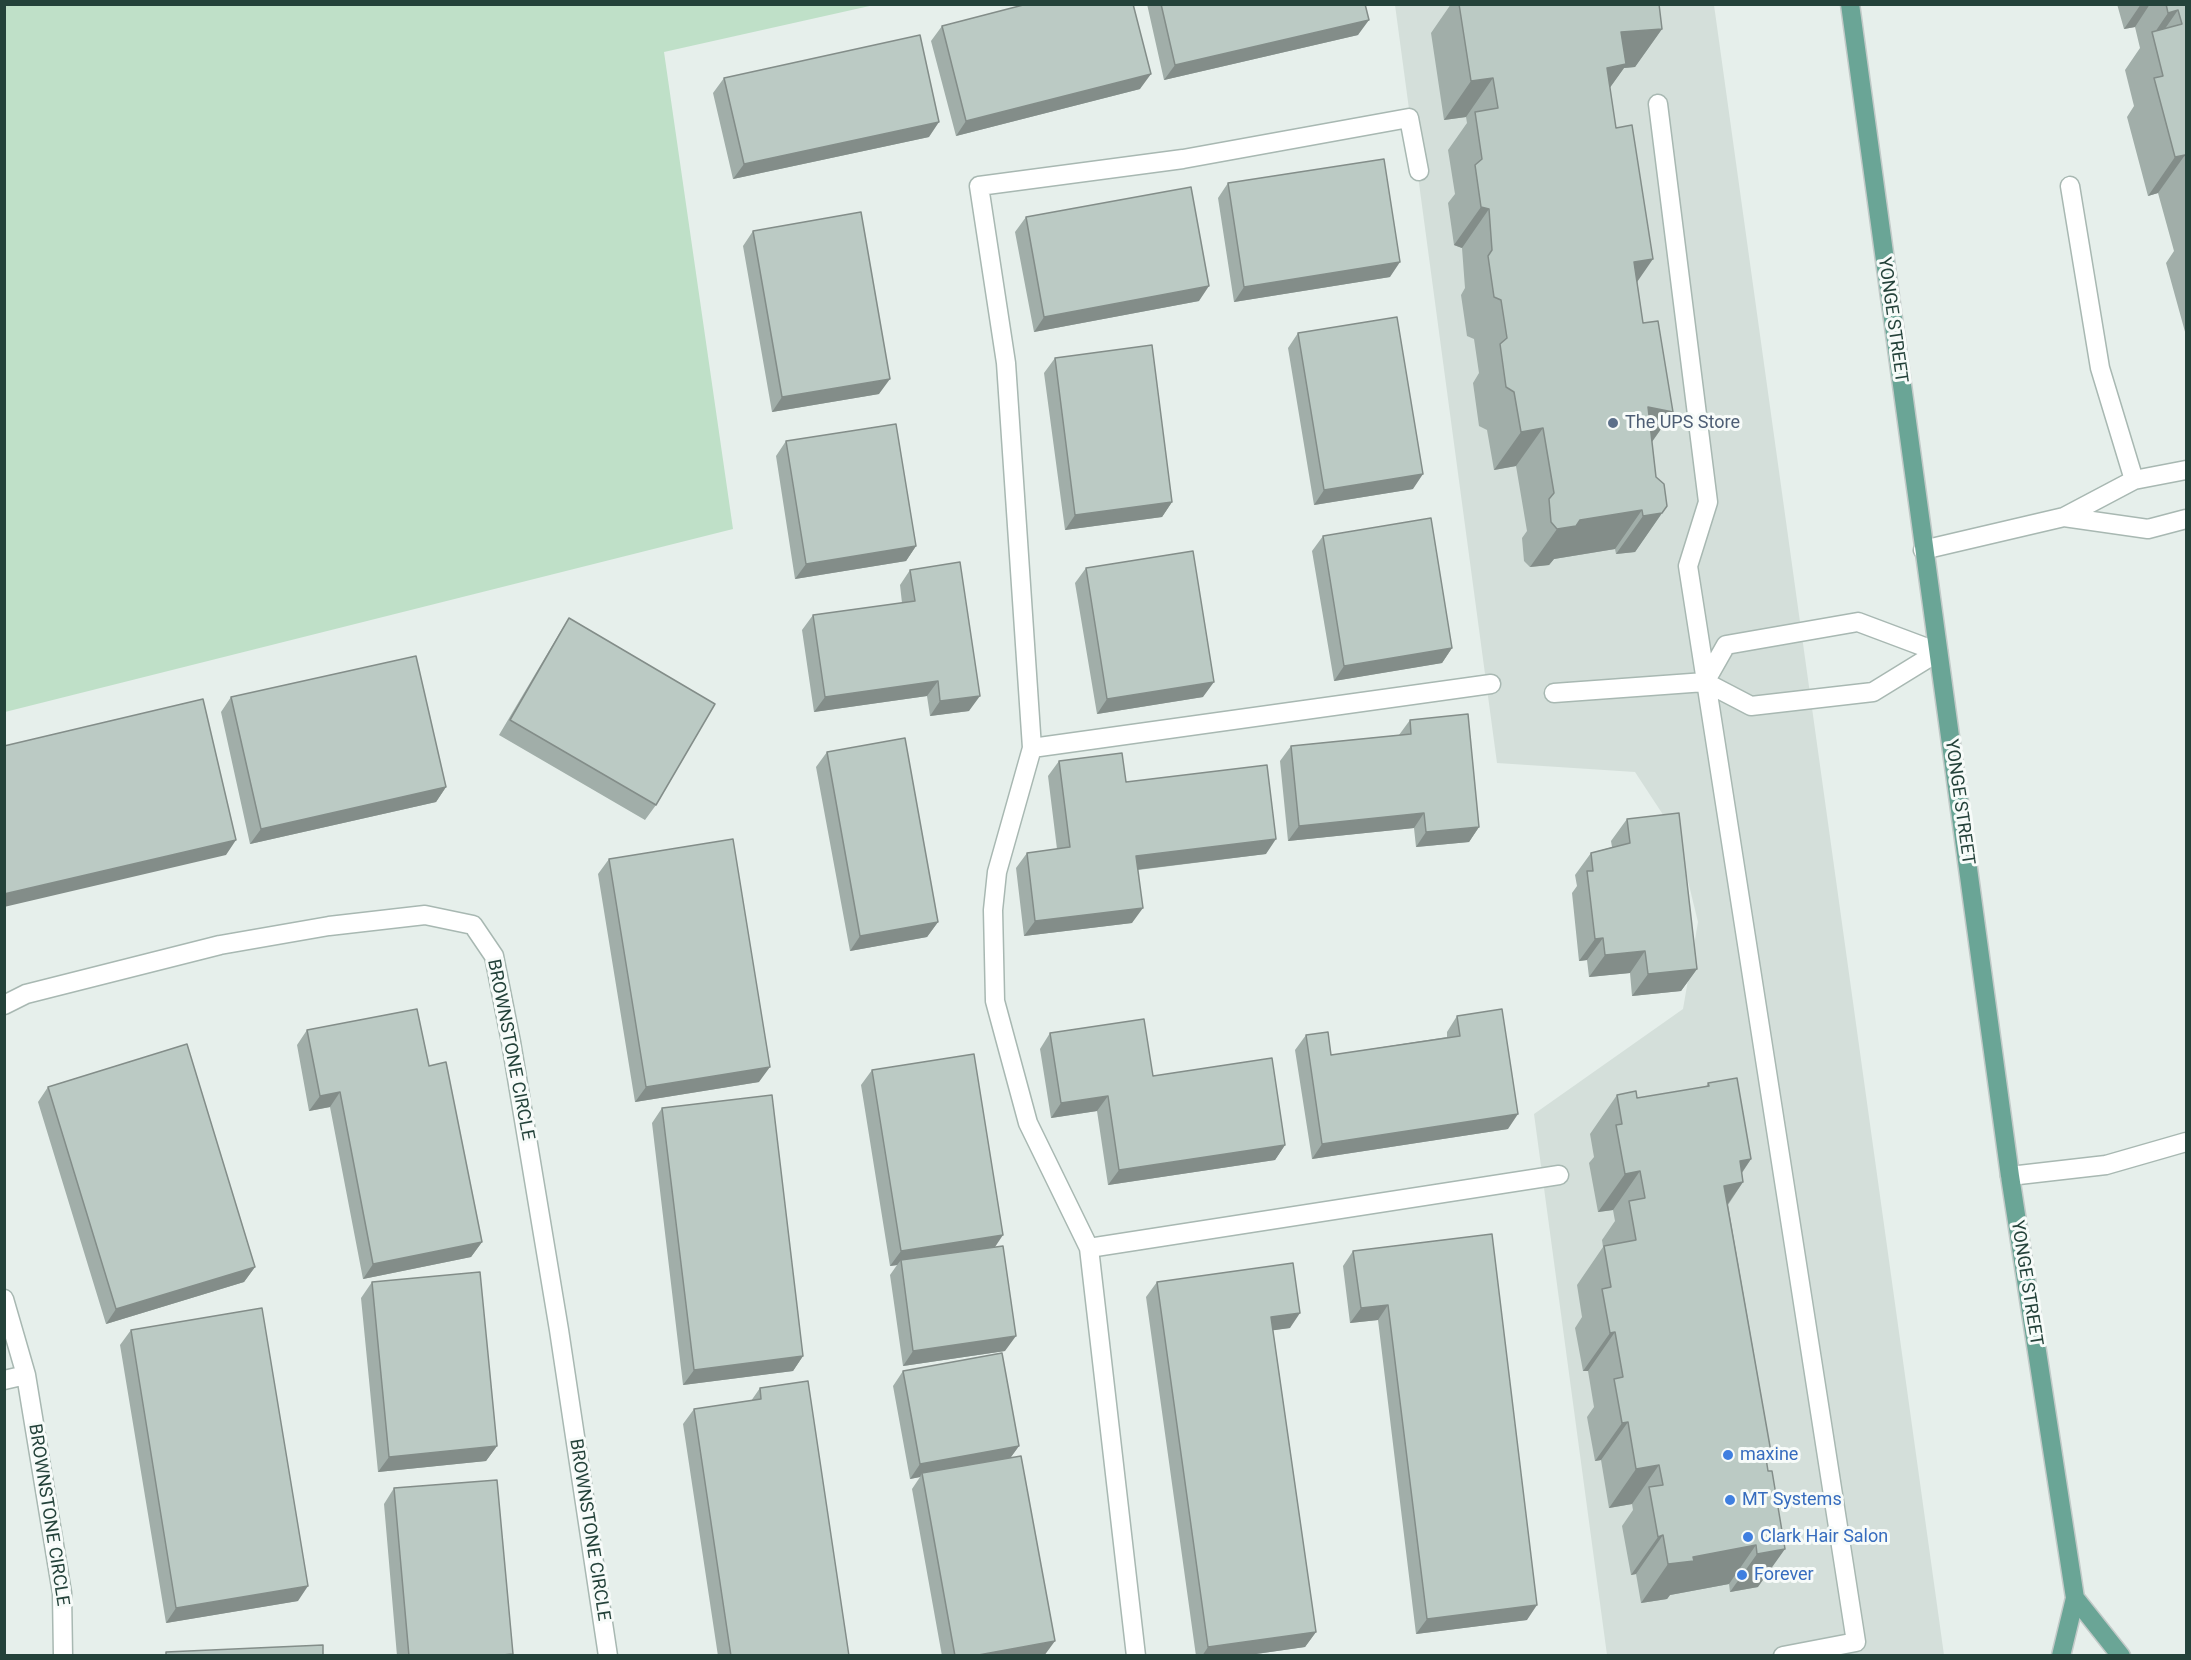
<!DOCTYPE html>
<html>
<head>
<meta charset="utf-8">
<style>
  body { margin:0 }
  #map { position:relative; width:2191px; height:1660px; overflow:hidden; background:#e6efeb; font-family:Roboto,sans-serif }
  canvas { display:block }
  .frame { position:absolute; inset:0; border:6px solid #24423a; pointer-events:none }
</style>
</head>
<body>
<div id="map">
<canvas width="2191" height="1660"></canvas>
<div class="frame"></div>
</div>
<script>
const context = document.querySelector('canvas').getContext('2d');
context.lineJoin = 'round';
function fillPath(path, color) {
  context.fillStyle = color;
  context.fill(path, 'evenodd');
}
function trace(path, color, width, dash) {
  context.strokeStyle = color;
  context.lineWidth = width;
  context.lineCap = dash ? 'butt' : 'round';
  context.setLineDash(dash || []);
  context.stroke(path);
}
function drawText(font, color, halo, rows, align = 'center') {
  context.font = font + ' Roboto,sans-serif';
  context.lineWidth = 6;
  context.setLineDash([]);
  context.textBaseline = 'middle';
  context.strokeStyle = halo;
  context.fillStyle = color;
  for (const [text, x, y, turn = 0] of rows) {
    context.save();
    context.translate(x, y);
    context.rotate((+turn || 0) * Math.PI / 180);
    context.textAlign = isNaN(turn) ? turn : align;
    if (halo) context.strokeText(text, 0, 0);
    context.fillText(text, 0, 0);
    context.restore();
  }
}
fillPath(new Path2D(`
  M1395 5H1714L1944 1655H1607L1534 1114 1683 1009 1698 922 1677 836 1635 772 1497 763Z`), '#d4dfda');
fillPath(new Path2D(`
  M5 4 874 5 664 52 733 529 5 712Z`), '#bfe0c8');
const minor = new Path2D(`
  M1658 104 1708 502 1688 566 1856 1642 1783 1656
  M2134 480 2186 470
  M2064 517 2134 480 2100 368 2070 186
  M1923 550 2064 517 2148 529 2186 519
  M1705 682 1726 645 1858 622 1938 652
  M1554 693 1705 682 1751 706 1873 692 1938 652
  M1032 748 1491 684
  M4 1005 26 994 220 945 329 926 425 915 473 925 494 956 511 1042 559 1330 608 1656
  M2010 1176 2106 1165 2186 1142
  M1089 1248 1559 1175
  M4 1299 26 1375 62 1593 63 1656
  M4 1380 26 1375
  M1136 1656 1089 1248 1028 1123 995 1001 993 910 997 872 1032 748 1006 363 979 186 1183 159 1409 118 1419 171`);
const major = new Path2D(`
  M1850 4 2010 1176 2075 1598 2061 1656
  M2075 1598 2121 1656`);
trace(minor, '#a8b8b2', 21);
trace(major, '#c2cac8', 21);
trace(minor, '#fff', 18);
trace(major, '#6aa596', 18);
fillPath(new Path2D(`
  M1147 4H1365L1358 35 1164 80Z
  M1451 4H1659L1662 29 1635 67 1624 68 1610 87 1643 323 1673 412 1652 442 1656 477 1667 506 1635 552 1616 554 1615 549 1554 559 1549 565 1530 567 1524 561 1522 538 1527 531 1516 466 1494 470 1487 430 1479 426 1473 383 1479 373 1474 339 1467 336 1461 295 1465 288 1462 248 1454 245 1448 203 1455 194 1448 150 1467 123 1466 117 1444 120 1431 33Z
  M2117 4H2187V339L2166 263 2174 251 2158 193 2148 196 2127 117 2134 106 2125 70 2140 48 2135 27 2124 29Z
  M942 26 1140 89 956 136 931 41Z
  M724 78 929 137 733 179 713 93Z
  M1228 183 1390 277 1234 302 1218 198Z
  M1026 217 1199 301 1034 332 1015 232Z
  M753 231 879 394 772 412 743 246Z
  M1298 333 1413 489 1314 505 1288 348Z
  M1055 358 1172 502 1162 517 1065 530 1044 373Z
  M786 441 916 546 906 561 795 579 776 456Z
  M1323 536 1452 648 1442 663 1334 681 1312 551Z
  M1086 568 1203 697 1097 714 1075 583Z
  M910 570 969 711 930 716 927 696 814 712 802 630 813 615 902 603 900 585Z
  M569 618 656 805 645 820 499 735 559 634Z
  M231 697 446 787 436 802 250 844 221 712Z
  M1410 720 1479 827 1469 842 1416 847 1414 828 1288 841 1280 761 1291 746 1399 735Z
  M827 752 938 922 927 937 850 951 816 767Z
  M1059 761 1126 782 1266 854 1138 870 1132 923 1024 936 1016 868 1027 853 1057 849 1048 776Z
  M1627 819 1697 969 1681 991 1632 996 1630 973 1589 977 1587 960 1579 961 1572 893 1577 886 1575 875 1591 853 1612 847 1611 841Z
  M609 859 759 1082 635 1102 598 874Z
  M1457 1016 1508 1129 1312 1159 1295 1050 1306 1035 1331 1055 1447 1037V1032Z
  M307 1030 429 1066 482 1242 471 1257 363 1279 330 1107 309 1111 297 1045Z
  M1050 1033 1153 1076 1285 1145 1275 1160 1108 1185 1097 1111 1051 1118 1040 1049Z
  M872 1070 994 1247 1005 1351 903 1366 890 1275 897 1265 890 1266 861 1085Z
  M1708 1083 1751 1159 1742 1173 1743 1182 1728 1205 1771 1452 1766 1459 1758 1587 1730 1592 1729 1584 1670 1595 1667 1599 1641 1603 1636 1574 1631 1575 1622 1526 1633 1510 1632 1504 1609 1508 1601 1460 1595 1461 1587 1417 1594 1407 1588 1371H1583L1575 1328 1582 1317 1577 1285 1603 1247 1602 1240 1615 1221 1613 1210 1598 1212 1589 1163 1594 1157 1590 1134 1617 1095 1637 1098 1706 1087Z
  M48 1087 255 1267 244 1282 106 1324 38 1102Z
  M662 1108 803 1356 793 1371 683 1385 652 1123Z
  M1492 1234 1527 1620 1416 1634 1378 1320 1350 1323 1343 1266 1353 1251Z
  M372 1282 497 1446 486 1461 378 1472 361 1298Z
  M1157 1282 1290 1328 1273 1330 1316 1632 1305 1647 1242 1656H1196L1146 1297Z
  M131 1330 298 1601 166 1623 120 1345Z
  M903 1371 1019 1446 1011 1457 1044 1656H942L912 1489 920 1477 910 1479 893 1386Z
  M760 1388 849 1656H718L683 1424 694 1409 751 1401Z
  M394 1488 513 1654 511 1656H397L384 1504Z`), '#a1aea9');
fillPath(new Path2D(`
  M2141 4H2150L2135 27 2124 29Z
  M2178 10 2155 43 2153 35 2168 13Z
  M1369 20 1358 35 1164 80 1175 65Z
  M1662 29 1635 67 1624 68 1599 103 1580 106 1621 32Z
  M1151 74 1140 89 956 136 966 121Z
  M1493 78 1466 117 1444 120 1471 81Z
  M939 122 929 137 733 179 744 164Z
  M2185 155 2158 193 2148 196 2175 157Z
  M1481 207 1489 209 1462 248 1454 245Z
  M1653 259 1626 298 1634 262Z
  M1400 262 1390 277 1234 302 1244 287Z
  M1209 286 1199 301 1034 332 1044 317Z
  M890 379 879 394 772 412 782 397Z
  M1648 407 1673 412 1646 450Z
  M1543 428 1516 466 1494 470 1521 432Z
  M1423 474 1413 489 1314 505 1324 490Z
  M1172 502 1162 517 1065 530 1075 515Z
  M1642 510 1615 549 1554 559 1549 565 1530 567 1557 529 1580 520Z
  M1662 513 1635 552 1616 554 1643 516Z
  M916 546 906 561 795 579 806 564Z
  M1452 648 1442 663 1334 681 1344 666Z
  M938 681 927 696 814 712 825 697Z
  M1214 682 1203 697 1097 714 1107 699Z
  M980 696 969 711 930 716 940 701Z
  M446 787 436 802 250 844 261 829Z
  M1424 813 1414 828 1288 841 1299 826Z
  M1479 827 1469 842 1416 847 1426 832Z
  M1276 839 1266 854 1126 871 1136 856Z
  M236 840 226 855 4 907V894Z
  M1143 908 1132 923 1024 936 1035 921Z
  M938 922 927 937 850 951 860 936Z
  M1603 938 1587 960 1579 961 1595 939Z
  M1645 951 1630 973 1589 977 1605 955Z
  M1697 969 1681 991 1632 996 1648 974Z
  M770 1067 759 1082 635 1102 646 1087Z
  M340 1092 330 1107 309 1111 320 1096Z
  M1108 1096 1097 1111 1051 1118 1061 1103Z
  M1518 1114 1508 1129 1312 1159 1322 1144Z
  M1285 1145 1275 1160 1108 1185 1119 1170Z
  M1751 1159 1734 1184 1743 1182 1716 1221 1697 1224 1740 1161Z
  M1640 1171 1613 1210 1598 1212 1625 1174Z
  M1003 1235 993 1250 901 1260 897 1265 890 1266 901 1251Z
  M482 1242 471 1257 363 1279 373 1264Z
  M255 1267 244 1282 106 1324 116 1309Z
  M1388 1305 1378 1320 1350 1323 1361 1308Z
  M1300 1313 1290 1328 1261 1332 1271 1317Z
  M1615 1332 1588 1371H1583L1610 1333Z
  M1016 1336 1005 1351 903 1366 913 1351Z
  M803 1356 793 1371 683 1385 694 1370Z
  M1628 1422 1601 1460 1595 1461 1622 1423Z
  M497 1446 486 1461 378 1472 389 1457Z
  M1019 1446 1008 1461 922 1473 920 1477 910 1479 920 1464Z
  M1765 1452H1771L1744 1490Z
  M1659 1465 1632 1504 1609 1508 1636 1469Z
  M1663 1535 1636 1574 1631 1575 1658 1537Z
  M1756 1545 1729 1584 1670 1595 1667 1599 1641 1603 1668 1564 1693 1557Z
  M1785 1549 1758 1587 1730 1592 1757 1554Z
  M308 1586 298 1601 166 1623 176 1608Z
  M1537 1605 1527 1620 1416 1634 1427 1619Z
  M1316 1632 1305 1647 1242 1656H1202L1208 1647Z
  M1055 1641 1044 1656H973Z`), '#838d89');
const building = new Path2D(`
  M1027 4H1133L1151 74 966 121 942 26Z
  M1161 4H1365L1369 20 1175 65Z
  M1459 4H1659L1662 29 1621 32 1626 64 1607 68 1616 128 1632 125 1653 259 1634 262 1643 323 1658 321 1673 412 1648 407 1656 477 1664 484 1667 506 1662 513 1643 516 1642 510 1580 520 1576 526 1557 529 1551 522 1549 499 1554 493 1543 428 1521 432 1514 392 1506 387 1500 344 1507 338 1501 300 1494 297 1488 256 1492 250 1489 209 1481 207 1475 165 1482 159 1475 112 1498 108 1493 78 1471 81Z
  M2166 4H2187V160L2185 155 2175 157 2154 78 2163 76 2152 32 2182 24 2178 10 2168 13Z
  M920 35 939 122 744 164 724 78Z
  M1384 159 1400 262 1244 287 1228 183Z
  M1191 187 1209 286 1044 317 1026 217Z
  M861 212 890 379 782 397 753 231Z
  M1397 317 1423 474 1324 490 1298 333Z
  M1152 345 1172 502 1075 515 1055 358Z
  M896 424 916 546 806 564 786 441Z
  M1431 518 1452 648 1344 666 1323 536Z
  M1193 551 1214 682 1107 699 1086 568Z
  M960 562 980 696 940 701 938 681 825 697 813 615 915 601 910 570Z
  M569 618 715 704 656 805 510 720Z
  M416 656 446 787 261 829 231 697Z
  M203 699 236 840 4 894V746Z
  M1468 714 1479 827 1426 832 1424 813 1299 826 1291 746 1411 734 1410 720Z
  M905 738 938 922 860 936 827 752Z
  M1122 753 1126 782 1267 765 1276 839 1136 856 1143 908 1035 921 1027 853 1070 847 1059 761Z
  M1679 813 1697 969 1648 974 1645 951 1605 955 1603 938 1595 939 1587 871H1593L1591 853 1630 843 1627 819Z
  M733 839 770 1067 646 1087 609 859Z
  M417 1009 429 1066 446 1062 482 1242 373 1264 340 1092 320 1096 307 1030Z
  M1502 1009 1518 1114 1322 1144 1306 1035 1328 1032 1331 1055 1460 1036 1457 1016Z
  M1144 1019 1153 1076 1272 1058 1285 1145 1119 1170 1108 1096 1061 1103 1050 1033Z
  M187 1044 255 1267 116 1309 48 1087Z
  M974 1054 1003 1235 901 1251 872 1070Z
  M1737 1078 1751 1159 1740 1161 1743 1182 1724 1186 1771 1452H1765L1768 1471H1772L1785 1549 1757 1554 1756 1545 1693 1557 1694 1561 1668 1564 1663 1535 1658 1537 1649 1487 1663 1485 1659 1465 1636 1469 1628 1422 1622 1423 1614 1379 1623 1377 1615 1332 1610 1333 1602 1289 1611 1287 1604 1246 1636 1240 1629 1201 1645 1198 1640 1171 1625 1174 1616 1125 1622 1124 1617 1095 1636 1091 1637 1098 1709 1086 1708 1083Z
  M772 1095 803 1356 694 1370 662 1108Z
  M1492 1234 1537 1605 1427 1619 1388 1305 1361 1308 1353 1251Z
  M1003 1246 1016 1336 913 1351 901 1260Z
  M1293 1263 1300 1313 1271 1317 1316 1632 1208 1647 1157 1282Z
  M480 1272 497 1446 389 1457 372 1282Z
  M262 1308 308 1586 176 1608 131 1330Z
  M1002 1353 1019 1446 920 1464 903 1371Z
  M808 1381 849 1656H731L694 1409 761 1399 760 1388Z
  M1021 1456 1055 1641 973 1656H955L922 1473Z
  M497 1480 513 1654 492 1656H409L394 1488Z
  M323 1645V1656H166V1652Z`);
fillPath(building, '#bbcac4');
trace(building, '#838d89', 1.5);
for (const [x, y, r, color] of [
  [1613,423,6,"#5c6f8a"],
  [1728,1455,6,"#3f7fe0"],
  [1730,1500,6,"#3f7fe0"],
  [1748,1537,6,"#3f7fe0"],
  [1742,1575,6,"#3f7fe0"]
]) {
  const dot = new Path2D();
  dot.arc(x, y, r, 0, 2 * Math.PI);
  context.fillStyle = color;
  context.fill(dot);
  trace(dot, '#f7fbf9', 2);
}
drawText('18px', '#24423a', '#f7fbf9', [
  ["YONGE STREET",1892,320,82],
  ["YONGE STREET",1959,802,82],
  ["BROWNSTONE CIRCLE",510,1050,79],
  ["YONGE STREET",2026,1283,81],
  ["BROWNSTONE CIRCLE",48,1515,81],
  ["BROWNSTONE CIRCLE",589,1530,81]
]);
drawText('18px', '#4e5e75', '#f7fbf9', [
  ["The UPS Store",1625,423]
], 'left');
drawText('18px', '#366cbe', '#f7fbf9', [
  ["maxine",1740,1455],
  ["MT Systems",1742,1500],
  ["Clark Hair Salon",1760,1537],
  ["Forever",1754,1575]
], 'left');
</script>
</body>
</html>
